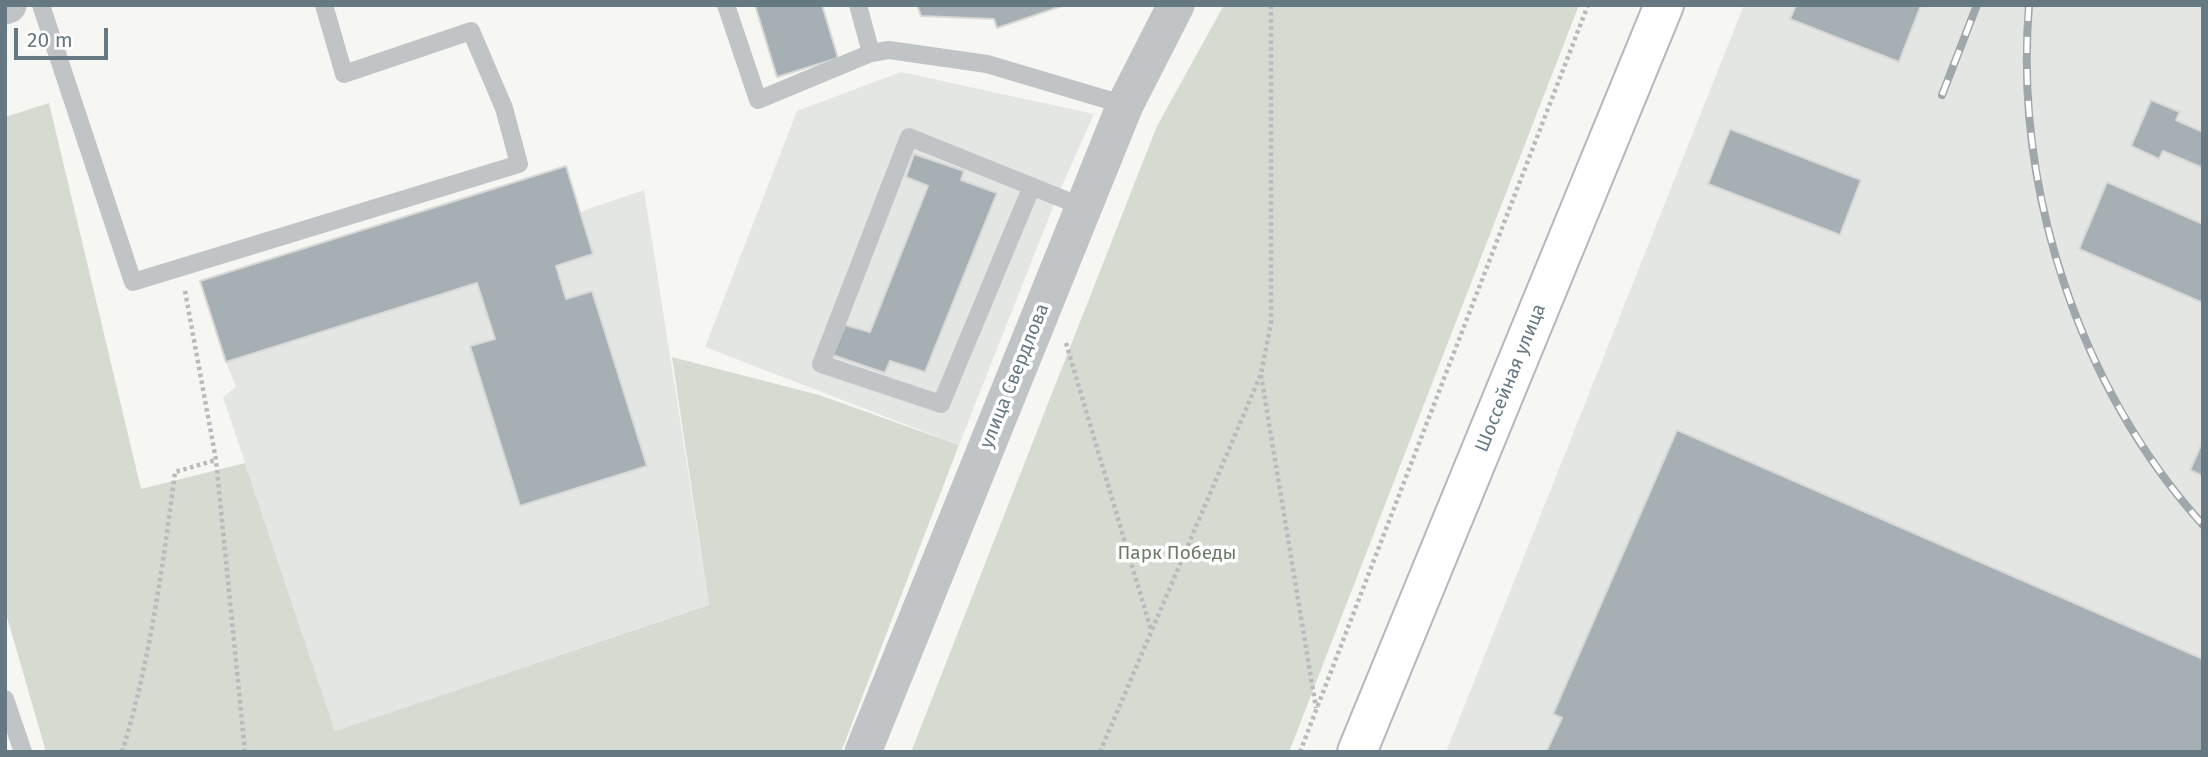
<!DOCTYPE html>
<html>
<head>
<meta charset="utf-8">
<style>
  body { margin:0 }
  #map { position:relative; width:2208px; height:757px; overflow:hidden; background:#f6f6f3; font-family:"Fira Sans",sans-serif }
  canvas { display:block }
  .frame { position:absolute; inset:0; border:7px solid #667983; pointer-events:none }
  .scale { position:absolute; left:14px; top:28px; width:94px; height:32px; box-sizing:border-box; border:4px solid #667983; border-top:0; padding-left:9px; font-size:21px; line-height:24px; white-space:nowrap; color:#667983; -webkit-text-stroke:5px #fff; paint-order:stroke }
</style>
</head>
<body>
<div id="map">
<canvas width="2208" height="757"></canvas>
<div class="frame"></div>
<div class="scale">20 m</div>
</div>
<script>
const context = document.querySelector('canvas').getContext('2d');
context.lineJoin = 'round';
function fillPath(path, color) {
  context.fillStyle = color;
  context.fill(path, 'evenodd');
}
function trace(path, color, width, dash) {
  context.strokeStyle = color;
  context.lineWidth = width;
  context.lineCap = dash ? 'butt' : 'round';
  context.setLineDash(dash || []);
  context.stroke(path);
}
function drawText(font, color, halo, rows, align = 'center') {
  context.font = font + ' "Fira Sans",sans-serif';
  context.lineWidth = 7;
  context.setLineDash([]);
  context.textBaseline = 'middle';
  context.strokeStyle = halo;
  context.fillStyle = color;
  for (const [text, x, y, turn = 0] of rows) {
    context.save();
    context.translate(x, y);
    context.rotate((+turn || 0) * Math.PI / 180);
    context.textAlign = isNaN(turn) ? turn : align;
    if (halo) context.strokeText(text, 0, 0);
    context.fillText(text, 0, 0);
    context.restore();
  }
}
fillPath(new Path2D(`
  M1744 5H2203V752H1446Z
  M901 72 1094 114 1057 197 959 445 705 347 797 111Z
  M644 190 709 605 335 731 223 397 236 387 226 362 588 209Z`), '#e4e6e4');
fillPath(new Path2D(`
  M1224 5H1579L1289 752H911L1157 126Z
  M49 103 141 489 245 463 335 731 709 605 672 357 819 395 959 445 841 752H46L5 610V117Z`), '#d6dbd2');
const building = new Path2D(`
  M755 5H822L838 58 777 77Z
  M917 5H1065L997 28 994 19 921 16Z
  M1796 5H1921L1899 62 1790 19Z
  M2151 100 2180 112 2176 120 2203 132V168L2163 151 2159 159 2131 146Z
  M1730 129 1861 180 1840 235 1708 184Z
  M914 154 964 171 961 180 997 193 925 372 890 361 885 373 833 355 845 325 870 332 928 186 906 177Z
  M566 166 593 254 556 266 566 299 592 291 647 466 520 506 470 346 495 339 477 283 226 362 200 281Z
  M2107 182 2203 224V303L2079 249Z
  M1677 430 2203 659V752H1546L1562 718 1553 714Z
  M2203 441V476L2190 470Z`);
fillPath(building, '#a6b0b4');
trace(building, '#d8d8d6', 2);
const secondary = new Path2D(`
  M1357 752 1664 5`);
trace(secondary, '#b2b8bc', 42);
trace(new Path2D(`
  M185 291 216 460 245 752
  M1066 343 1151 630
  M1261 375 1316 708
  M122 752C150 662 163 565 175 472L216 460
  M1100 752 1261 374 1271 323V5
  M1300 752 1588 5`), '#b8bbbd', 4.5, [3.5, 3.5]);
trace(new Path2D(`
  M41 5 133 282 519 164 504 108 471 31 344 74 324 5
  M726 5 758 100 871 53 889 50 987 64 1125 105
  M858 5 871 53
  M1032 186 941 404 821 364 909 137 1083 207
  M5 699 23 752`), '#c0c4c7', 18);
trace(new Path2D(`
  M5 6 8 5
  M863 752 1125 105 1176 5`), '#c0c4c7', 37);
trace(secondary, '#fff', 38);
const rail = new Path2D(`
  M2029 5C2014 190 2079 387 2203 525
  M1942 95 1977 5`);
trace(rail, '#9fa7ab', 8);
trace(rail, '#fff', 5, [16]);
drawText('19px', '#667983', '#fff', [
  ["улица Свердлова",1015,376,-68],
  ["Шоссейная улица",1511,378,-68]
]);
drawText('19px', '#6b7b65', '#fff', [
  ["Парк Победы",1177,554]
]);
</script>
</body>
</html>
